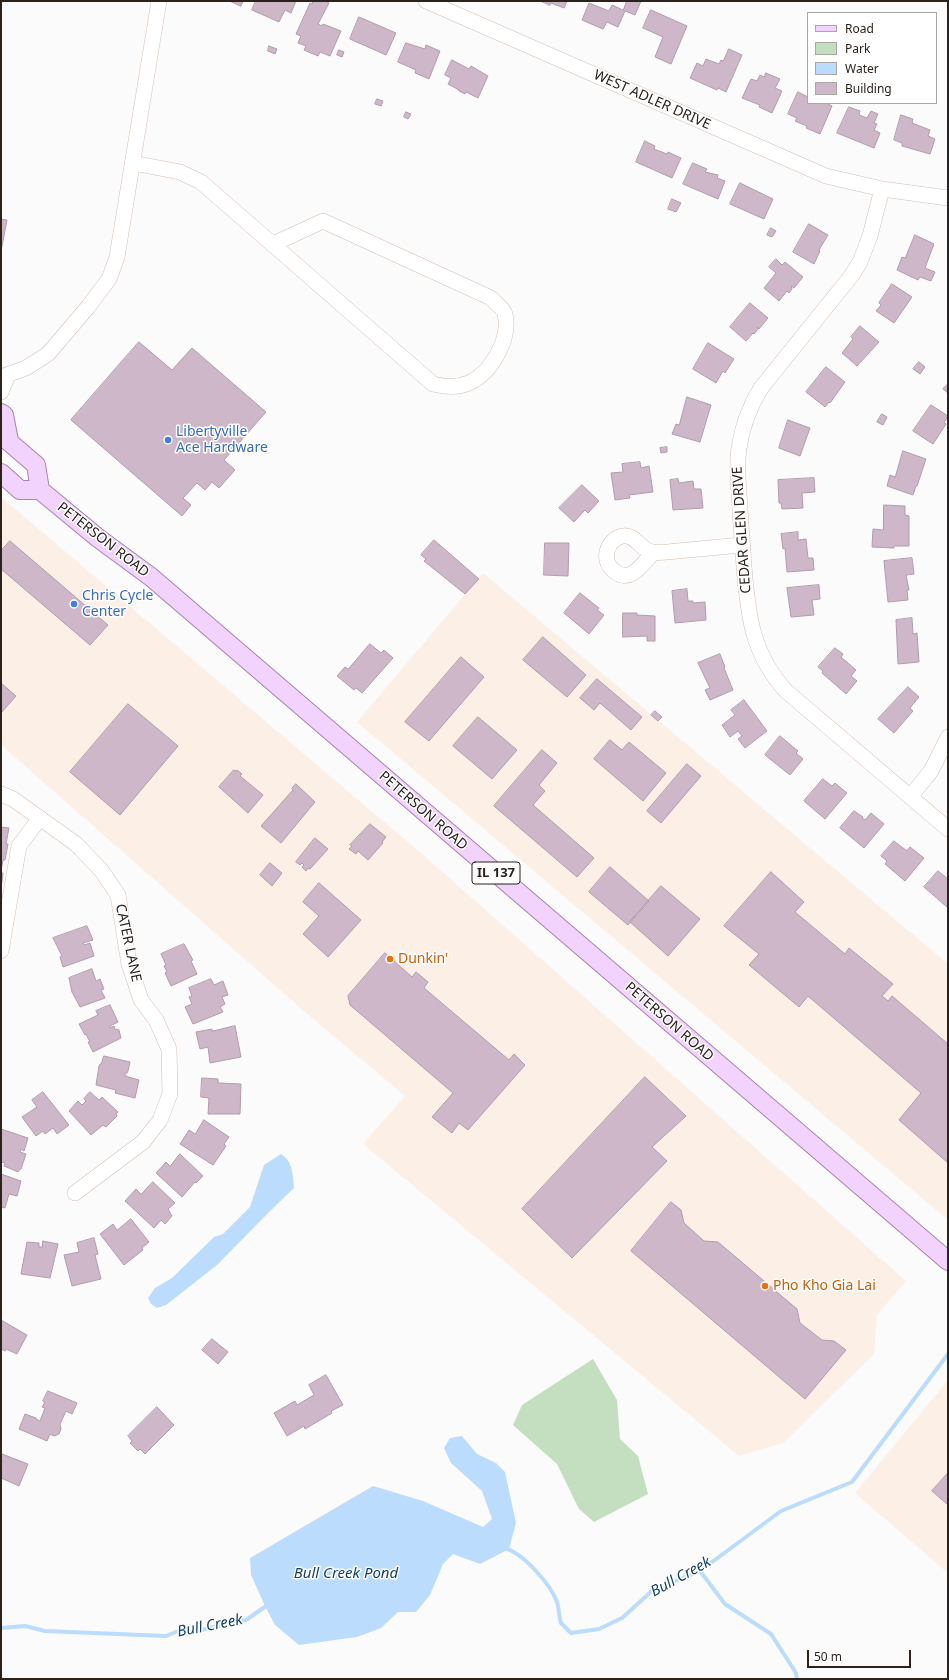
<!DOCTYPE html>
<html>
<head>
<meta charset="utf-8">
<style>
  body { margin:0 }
  #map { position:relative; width:949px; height:1680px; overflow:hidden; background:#fbfbfb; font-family:"Noto Sans",sans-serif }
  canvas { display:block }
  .frame { position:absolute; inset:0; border:2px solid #2b221c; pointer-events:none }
  .legend { position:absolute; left:807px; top:12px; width:130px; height:92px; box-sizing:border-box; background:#fff; border:1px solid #aaa7a4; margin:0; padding:5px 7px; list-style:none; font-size:12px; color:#2b221c }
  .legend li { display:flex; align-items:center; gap:8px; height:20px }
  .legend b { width:20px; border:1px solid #aaa7a4 }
  .scale { position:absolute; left:807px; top:1650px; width:104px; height:18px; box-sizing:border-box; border:2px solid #2b221c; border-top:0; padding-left:5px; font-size:12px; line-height:14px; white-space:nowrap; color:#2b221c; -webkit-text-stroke:3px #fff; paint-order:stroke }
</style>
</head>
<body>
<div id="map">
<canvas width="949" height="1680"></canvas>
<div class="frame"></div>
<ul class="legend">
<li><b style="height:5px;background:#f2d3fd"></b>Road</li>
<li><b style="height:11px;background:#c3dfc0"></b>Park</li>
<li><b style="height:11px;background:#bbdcfd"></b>Water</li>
<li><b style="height:11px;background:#ceb7c8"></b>Building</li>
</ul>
<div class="scale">50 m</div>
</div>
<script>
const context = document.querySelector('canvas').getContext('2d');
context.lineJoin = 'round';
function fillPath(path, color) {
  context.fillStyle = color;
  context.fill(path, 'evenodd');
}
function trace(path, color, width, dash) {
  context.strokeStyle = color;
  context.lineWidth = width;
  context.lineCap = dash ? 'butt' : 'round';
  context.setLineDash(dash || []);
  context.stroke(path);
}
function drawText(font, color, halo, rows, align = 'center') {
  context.font = font + ' "Noto Sans",sans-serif';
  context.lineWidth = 3;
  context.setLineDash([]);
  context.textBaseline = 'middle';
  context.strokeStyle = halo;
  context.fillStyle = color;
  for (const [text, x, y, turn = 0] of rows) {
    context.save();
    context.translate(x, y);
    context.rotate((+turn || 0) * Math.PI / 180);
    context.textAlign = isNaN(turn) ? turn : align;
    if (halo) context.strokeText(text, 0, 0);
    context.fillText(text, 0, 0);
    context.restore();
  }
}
fillPath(new Path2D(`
  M1 497 429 860 906 1281 877 1315 874 1354 783 1443 739 1456 363 1144 405 1096 305 1012 1 745Z
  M483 573 948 964V1220L357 722Z
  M948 1380V1573L855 1493Z`), '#fcefe6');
fillPath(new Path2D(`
  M593 1359 617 1400 620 1439 638 1456 648 1494 594 1522 579 1509 557 1464 513 1425 522 1405Z`), '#c3dfc0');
fillPath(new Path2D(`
  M281 1154C293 1161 293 1176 294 1188L269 1212 217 1265 166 1305 157 1308 151 1304 148 1298 155 1288 172 1278 214 1237 223 1234 250 1207 264 1165Z
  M462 1436 477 1454 496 1463 505 1472 516 1523 509 1549 480 1564 453 1554 443 1564 430 1595 416 1612H398L381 1628 357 1637 299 1645 275 1625 265 1606 251 1575 250 1558 373 1486 423 1501 483 1527 492 1519 482 1491 451 1463 444 1448 450 1438Z`), '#bbdcfd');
trace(new Path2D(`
  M503 1548C522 1551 551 1585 557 1602 559 1608 559 1617 561 1623L571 1633 599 1629 622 1618 653 1590 700 1571 781 1511 852 1482 948 1354
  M700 1571 725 1604 771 1634 796 1673 797 1679
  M1 1628 25 1626 45 1631 166 1636 178 1631 183 1634 246 1620 269 1604`), '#bbdcfd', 4);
const building = new Path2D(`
  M230 1H243L241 6Z
  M256 1H296L291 13 285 10 279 22 252 10Z
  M313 1H325L329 3 318 24 322 26 323 24 341 31 330 56 320 52 318 56 304 50 306 46 298 43 301 36 296 34 310 3 312 4Z
  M541 1H567L564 8 551 3 550 5Z
  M627 1H641L635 15 625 11 618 27 607 22 603 29 582 20 589 3 609 11 612 5 623 10Z
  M651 10 687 26 671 64 655 57 663 37 643 28Z
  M359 17 396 33 386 55 350 39Z
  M406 43 425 49 426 45 440 51 429 79 415 73 416 70 398 62Z
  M269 46 277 49 275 54 268 51Z
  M729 49 742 55 726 92 718 88 717 90 690 78 697 63 703 66 706 59 719 64 721 60 723 61Z
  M339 50 344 52 342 57 337 55Z
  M452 60 469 69 471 66 488 76 478 98 466 92 465 94 459 91V90L448 84 451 78 445 75Z
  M766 73 780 79 775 88 782 91 772 113 759 107 760 105 742 98 751 79 757 81 760 75 764 77Z
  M798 92 808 97V103H826L832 106 820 134 806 128 807 126 795 121 797 118 788 114Z
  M377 99 383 101 381 106 375 104Z
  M849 107 860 111 859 115 867 118 871 111 878 114 874 123 877 124 874 130 880 133 874 148 837 133Z
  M406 112 411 114 408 119 404 117Z
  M901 115 913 119 912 123 930 130 928 136 935 139 930 154 902 146V143L894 140Z
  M645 141 655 146 654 149 667 154 668 152 681 158 672 178 636 162Z
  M693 163 707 169 705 172 718 175 717 178 725 181 718 199 683 184Z
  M740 183 773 199 764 219 730 204Z
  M672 199 681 203 676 212 668 209Z
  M1 219 7 220 1 251Z
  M809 224 828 235 819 250 820 251 814 264 793 252Z
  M771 228 776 231 772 237 767 235Z
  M915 235 934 244 925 268 935 272 931 281 920 277 918 280 897 270 902 257 905 258Z
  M776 259 782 265 785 262 803 277 794 288 791 286 792 289 789 293 787 291 779 301 764 288 776 273 769 267Z
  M892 284 912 297 894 323 876 311 881 305 879 303Z
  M750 303 768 318 759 329 757 327 758 329 754 334 753 333 746 341 730 327Z
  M860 326 879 342 857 366 842 353 853 339 851 337Z
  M139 342 172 370 192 348 266 412 224 460 235 470 219 488 212 482 205 490 197 483 183 498 191 505 182 516 71 420Z
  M708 343 734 359 725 373 723 371 716 383 693 369Z
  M919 362 925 367 920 374 913 369Z
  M826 367 845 382 830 403 829 402 825 407 806 392Z
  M948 384V393L943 389Z
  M687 397 711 405 700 442 672 434 676 424 679 425Z
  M931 405 948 416 944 423 946 424 933 444 913 431Z
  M882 414 887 417 883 425 877 422Z
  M788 420 810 428 800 456 779 448Z
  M667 447V452L661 453 660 448Z
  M903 451 926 459 917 486H916L913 495 887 486 890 475 895 477Z
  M640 462 641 468 649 466 653 492 629 495 630 498 615 500 611 473 623 472 622 464Z
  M814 478 815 492 802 493 803 508 782 509 781 503H779L778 480Z
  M678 479 679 483 693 481 694 489H701L703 508 673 510 670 480Z
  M582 485 599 501 588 513 585 510 574 522 559 508Z
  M884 505 905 506V515L909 516V546H894V548L872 547 873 529 883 530Z
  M798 532V540L806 539 808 558H813L814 570 787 572 785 548 783 549 781 534Z
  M434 540 479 579 465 594 424 561 426 559 421 555Z
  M10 541 108 625 90 645 1 569V551Z
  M545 543H569L568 576 544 575Z
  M912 558 914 574 906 575 909 590H907L908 600 888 602 884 561Z
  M819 585 820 599 812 600 814 615 791 617 787 588Z
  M687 589 688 601H693V603L705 602 706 620 675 623 672 591Z
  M580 593 599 608 597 610 604 615 589 634 564 613Z
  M623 613H637V615L655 616V641H647V636L623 637Z
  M912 618 913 634 917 633 919 662 898 664 896 620Z
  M543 637 586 675 567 697 523 660Z
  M370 644 381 653 384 650 393 658 362 693 356 688 354 690 337 676 345 667 348 669Z
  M835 648 843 654 841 657 856 670 851 676 857 681 846 694 822 673 823 671 818 667Z
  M720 654 725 667 724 668 733 690 710 700 705 690 710 688 698 663Z
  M461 657 484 677 429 741 405 722Z
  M597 679 642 717 631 730 600 703 594 710 580 698Z
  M1 683 16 696 1 713Z
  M908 687 919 697 910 708 913 711 894 733 878 719Z
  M744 700 767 731 745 748 738 739 742 736 738 731 730 737 722 725 735 715 731 710Z
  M128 704 178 746 120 815 70 772Z
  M655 711 662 717 658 721 651 715Z
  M478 717 517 750 492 779 453 746Z
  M780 736 798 751 796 753 803 759 790 775 765 755Z
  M610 740 622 750 629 742 666 773 643 801 594 759Z
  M542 750 557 763 539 785 545 791 533 805 594 858 577 877 494 806Z
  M687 764 701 776 661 823 647 811Z
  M234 770 235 771 237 770 242 774 240 776 263 795 248 813 219 787Z
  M823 779 832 786 835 783 847 793 825 819 804 801Z
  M296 784 315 802 281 843 261 826 293 790 292 789Z
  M854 811 863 817 862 818 865 820 871 813 884 824 864 848 840 828Z
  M370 824 386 837 382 842 383 843 368 860 358 851 356 854 349 849 352 846 350 845Z
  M1 827 9 828 6 844H8L5 860H3L1 871Z
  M315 838 328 849 310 869 308 868 306 871 302 867 304 865 302 863 300 865 296 862Z
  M894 841 907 851 910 847 924 858 905 881 885 864 887 861 881 856Z
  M270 863 282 873 272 886 260 875Z
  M610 867 649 901 628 925 589 892Z
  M938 871 948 879V908L924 887Z
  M771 872 804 902 795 912 845 954 849 948 893 984 882 996 888 1001 892 996 948 1044V1163L899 1120 921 1093 808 996 799 1007 749 965 759 954 724 926Z
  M1 873H3L1 889Z
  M319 883 361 920 328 957 303 934 319 916 303 902Z
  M661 886 700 919 668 956 630 922Z
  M87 926 93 940 83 943 84 945 90 943 94 956 63 967 60 957 62 956 53 938Z
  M184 944 193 960 191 961 197 974 171 986 165 973 167 972 164 966 166 965 161 954Z
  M385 953 412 977 416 972 428 982 424 988 509 1060 514 1054 525 1065 468 1130 459 1123 452 1133 432 1117 453 1093 350 1005 348 996Z
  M92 969 96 981 100 979 104 989 101 990 105 998 80 1007 72 992 69 978Z
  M211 979 214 985 223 981 228 995 222 997 225 1004 220 1007 223 1012 193 1024 185 1007 192 1004 189 997 192 996 189 988Z
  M110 1005 118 1022 110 1026V1028L114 1026 115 1029 119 1030 121 1038 93 1052 88 1042H90L86 1034 85 1035 79 1024 98 1015 96 1011Z
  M235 1026 241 1057 210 1063 208 1047 200 1049 196 1032 212 1029V1031Z
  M104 1056 130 1062 128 1071 127 1073H125V1076L139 1080 135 1098 115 1093 116 1090 96 1085 99 1066 100 1064H101Z
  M645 1077 686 1116 652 1147 667 1161 572 1258 522 1209Z
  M202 1078 218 1079V1083L241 1084 240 1114H208L209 1098 201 1097Z
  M43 1092 69 1125 57 1134 53 1128 45 1134 43 1131 36 1136 22 1117 37 1107 32 1100Z
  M90 1092 99 1100 102 1097 118 1112 116 1114 117 1116 106 1127 103 1125 91 1135 69 1111 78 1101 82 1105 86 1101 84 1099Z
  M204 1120 229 1137 224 1144 226 1146 213 1165 180 1144 189 1130 195 1134Z
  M1 1129 28 1138 24 1151 21 1149 20 1152 26 1154 21 1169H20L18 1172 4 1166 5 1163 1 1162Z
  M180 1154 203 1176 196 1183 195 1182 182 1197 156 1173 166 1162 170 1166Z
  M1 1174 21 1181 17 1196 9 1194 5 1208 1 1207Z
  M153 1182 175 1203 168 1209 172 1216 165 1224 161 1220 154 1228 125 1201 136 1189 141 1194Z
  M671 1202 681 1210 684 1223 704 1241 718 1242 797 1309 800 1323 822 1340 834 1341 846 1350 805 1399 631 1251Z
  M131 1219 149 1242 142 1248 143 1250 124 1265 100 1234 113 1224 117 1230Z
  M94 1238 98 1254 95 1255 101 1279 72 1286 64 1255 79 1252 77 1243Z
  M43 1241 58 1244 50 1278 21 1274 27 1242 39 1243V1247H42Z
  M1 1320 27 1335 17 1354 6 1349 5 1351 1 1349Z
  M212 1339 228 1352 218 1364 202 1350Z
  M326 1375 343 1405 331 1411 332 1413 305 1429 304 1426 287 1436 274 1413 295 1401 297 1405 314 1395 309 1385Z
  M48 1391 77 1403 72 1414 66 1411 60 1424 61 1429 59 1434 54 1436 50 1434 47 1441 19 1429 25 1414 36 1418V1419L40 1421 45 1408 42 1407 45 1402 43 1401Z
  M157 1407 174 1425 145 1454 140 1449 138 1451 130 1443 132 1441 128 1436Z
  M2 1454 28 1464 19 1486 1 1478Z
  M948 1473V1505L932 1491Z`);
fillPath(building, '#ceb7c8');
trace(building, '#b29bac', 1);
const minor = new Path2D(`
  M426 1 826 176 882 189 948 198
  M133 163 180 172 201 182 433 384C445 387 457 388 469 383 491 373 511 339 505 314 504 309 495 303 491 298L323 221 273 244
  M882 189 870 236 860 262 852 275 761 388C750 406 742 427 739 448 736 468 739 489 740 509 741 528 743 547 744 567 748 615 752 654 786 691L948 829
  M1 377 26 368 48 354 88 307 109 279 117 257 159 1
  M1 392 8 375
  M653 553C643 563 630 586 613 570 601 560 607 540 622 536 635 533 641 551 653 552 661 554 670 551 678 551 699 549 720 547 741 545
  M1 794 13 799 76 844 101 870 118 895 129 964 141 1000 156 1020 169 1049 170 1094 160 1120 143 1142 75 1193
  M910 797 931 771 948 737
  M1 951 19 846 40 818`);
const major = new Path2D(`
  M1 413 4 415 9 441
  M1 435 36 465 40 490
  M1 473 20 490H40L98 538 151 577 948 1261`);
trace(minor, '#d6beae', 16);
trace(major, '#a682ae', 20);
trace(minor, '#fff', 15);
trace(major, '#f2d3fd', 18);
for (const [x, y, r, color] of [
  [168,440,4,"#3f7fe0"],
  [74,604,4,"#3f7fe0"],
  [390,959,4,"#e8710a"],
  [765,1286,4,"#e8710a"]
]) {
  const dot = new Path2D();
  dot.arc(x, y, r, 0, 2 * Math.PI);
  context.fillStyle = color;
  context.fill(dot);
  trace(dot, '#fff', 1.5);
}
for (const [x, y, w] of [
  [496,873,48]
]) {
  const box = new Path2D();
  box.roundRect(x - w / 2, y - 11, w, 22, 3);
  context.fillStyle = '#fff';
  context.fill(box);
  trace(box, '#2b221c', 1);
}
drawText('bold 13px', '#2b221c', null, [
  ["IL 137",496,873]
]);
drawText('14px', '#2b221c', '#fff', [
  ["WEST ADLER DRIVE",652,100,24],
  ["CEDAR GLEN DRIVE",742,530,-94],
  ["PETERSON ROAD",103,540,38],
  ["PETERSON ROAD",423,811,41],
  ["CATER LANE",128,943,78],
  ["PETERSON ROAD",669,1022,41]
]);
drawText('14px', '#366cbe', '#fff', [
  ["Libertyville",176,432],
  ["Ace Hardware",176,448],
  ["Chris Cycle",82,596],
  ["Center",82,612]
], 'left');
drawText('14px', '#c56008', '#fff', [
  ["Dunkin'",398,959],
  ["Pho Kho Gia Lai",773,1286]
], 'left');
drawText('italic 15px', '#124065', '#fff', [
  ["Bull Creek Pond",346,1574],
  ["Bull Creek",681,1577,-29],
  ["Bull Creek",210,1626,-11]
]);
</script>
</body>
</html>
